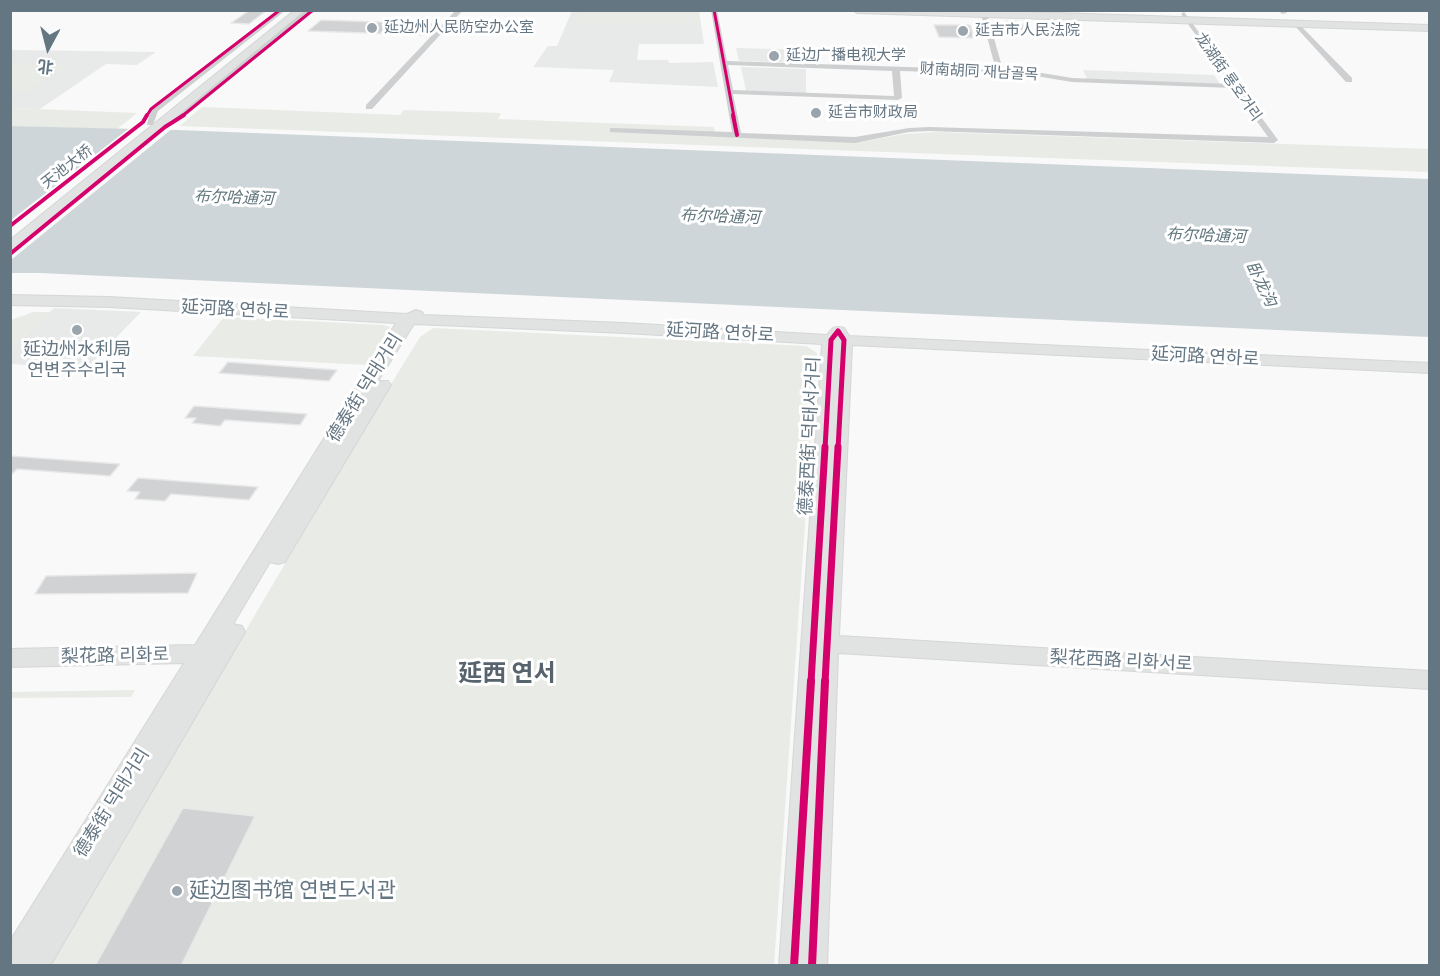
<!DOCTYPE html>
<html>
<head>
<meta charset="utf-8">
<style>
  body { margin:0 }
  #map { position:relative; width:1440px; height:976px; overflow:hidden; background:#f9f9f9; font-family:Rubik,"Noto Sans SC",sans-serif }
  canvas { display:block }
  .frame { position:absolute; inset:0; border:12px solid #657683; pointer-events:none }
  .north { position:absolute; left:18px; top:18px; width:60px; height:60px; -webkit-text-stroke:4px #fff; paint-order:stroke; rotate:187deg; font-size:16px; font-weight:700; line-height:24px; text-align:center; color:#657683 }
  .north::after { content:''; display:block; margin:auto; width:21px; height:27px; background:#657683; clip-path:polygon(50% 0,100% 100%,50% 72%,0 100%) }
</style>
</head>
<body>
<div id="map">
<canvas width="1440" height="976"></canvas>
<div class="frame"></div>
<div class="north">北</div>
</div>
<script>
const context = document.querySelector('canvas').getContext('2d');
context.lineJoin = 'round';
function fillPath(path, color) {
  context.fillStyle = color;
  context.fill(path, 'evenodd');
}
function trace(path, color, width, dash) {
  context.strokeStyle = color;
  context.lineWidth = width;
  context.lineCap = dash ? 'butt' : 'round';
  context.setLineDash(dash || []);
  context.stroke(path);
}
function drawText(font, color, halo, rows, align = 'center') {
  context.font = font + ' Rubik,"Noto Sans SC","Noto Sans KR",sans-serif';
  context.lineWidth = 6;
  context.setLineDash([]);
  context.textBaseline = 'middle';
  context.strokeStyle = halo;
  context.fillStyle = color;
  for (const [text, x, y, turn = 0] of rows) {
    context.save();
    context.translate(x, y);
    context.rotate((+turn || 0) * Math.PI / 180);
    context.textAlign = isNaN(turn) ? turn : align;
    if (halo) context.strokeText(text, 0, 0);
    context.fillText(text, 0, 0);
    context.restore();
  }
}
fillPath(new Path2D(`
  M572 11H699L704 44H639L637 60H668L669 63 713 62 718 87 609 82 614 70 533 67 548 46H557Z
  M736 48 810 50 809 63 739 61Z
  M11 50 156 52 137 65 106 64 40 109 11 108Z
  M741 67 806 69V94L746 91Z
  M1083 70 1214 75 1220 84 1087 79Z
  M54 308H55L141 312 86 369 11 364V348Z`), '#e8e9e9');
fillPath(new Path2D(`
  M697 10 701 25H690L691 19H688L686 25 575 24 581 11Z
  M11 63 69 65 28 91H11Z
  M202 107 400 115 404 110 501 113 498 119 714 127 715 136 860 142 905 134 937 132 1429 149 1430 172 180 126Z
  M11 108 137 113 117 129 11 126Z
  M33 312H50L11 348V320Z
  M224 317 384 325 390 327 367 365 193 356Z
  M433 328 806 346 817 353 774 965 48 966 388 389 420 337Z
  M135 690 131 697 11 698V692Z`), '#e8ebe6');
fillPath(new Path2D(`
  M11 126 177 130 1429 179V337L40 273H11Z`), '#ced6d9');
fillPath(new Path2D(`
  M132 126 173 128 11 260V220Z`), '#f9f9f9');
const building = new Path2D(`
  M250 10H267L249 24 231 23Z
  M321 20 436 24 426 35 308 31Z
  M1006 21H1017L1018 24H1023L1027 34H1006L1002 24H1007Z
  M934 25H970L974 38 939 37Z
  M228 362 337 370 329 381 219 373Z
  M194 406 307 414 300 425 225 420 220 426 192 423 196 418H185Z
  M10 456 120 464 110 476 17 469 10 476Z
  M138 478 258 487 249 500 171 494 165 501 135 499 140 492 127 491Z
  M197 573 188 593 35 594 46 576Z
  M183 808 255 816 181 966H95Z`);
fillPath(building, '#d0d2d3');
trace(building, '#e8e8e8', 1.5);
const secondary = new Path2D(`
  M295 10H305L15 251 10 252V240Z
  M853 10H964L1430 25V31L857 13Z
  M10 295 109 297 407 314 416 310 422 312 424 315 624 323 827 335C832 328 835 325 844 328L849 336 1430 363V373L852 345 839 636 1430 671V689L838 653 827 966H779L822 344 624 333 414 324 378 381H388L391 385 285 562 278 564 270 562 233 624 242 626 245 632 50 966H10V941L184 663 10 667V649L195 645 396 323 109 307 10 305Z`);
trace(secondary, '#d5d6d7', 2);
fillPath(new Path2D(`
  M278 10H286L158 111 153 125H147L151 108Z
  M306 10H314L188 114 166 125H160V121L182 110Z
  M456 10H463L372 109H366V105Z
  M711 10H717L727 61 996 70 980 11 986 10 1003 70 1030 71 1072 78 1230 84 1181 14 1184 12 1278 140 1274 143 929 131 909 132 855 143 610 132V128H613L732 132ZM728 65 892 71 894 96 733 90ZM900 71 1030 75 1072 82 1233 88 1268 137 929 127 909 128 855 137 741 133 733 94 898 100 902 98Z
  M1278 10H1285L1287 13 1282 14Z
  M1294 23H1298L1352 78V82H1346L1294 25Z`), '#cecfd0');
fillPath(secondary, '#e1e2e2');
trace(new Path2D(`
  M714 10 734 117
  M146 117 151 109 280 10
  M181 117 313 10`), '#d6006c', 3);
trace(new Path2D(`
  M733 115 737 135
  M10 226 143 122 147 115
  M10 254 165 127 184 115`), '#d6006c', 4);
trace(new Path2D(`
  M825 449 831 340 838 331 844 340 838 449`), '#d6006c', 5);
trace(new Path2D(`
  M811 682 825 447
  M825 682 838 447`), '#d6006c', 7);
trace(new Path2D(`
  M794 966 811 681
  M812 966 825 681`), '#d6006c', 8);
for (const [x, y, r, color] of [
  [372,28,6,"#99a4ac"],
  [963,31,6,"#99a4ac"],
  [774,56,6,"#99a4ac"],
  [816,113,6,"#99a4ac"],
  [77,330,6,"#99a4ac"],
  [177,891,6,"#99a4ac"]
]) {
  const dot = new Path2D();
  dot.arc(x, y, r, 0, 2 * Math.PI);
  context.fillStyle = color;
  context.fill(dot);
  trace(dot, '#fff', 2);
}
drawText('15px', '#657683', '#fff', [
  ["延边州人民防空办公室",384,28],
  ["延吉市人民法院",975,31],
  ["延边广播电视大学",786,56],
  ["延吉市财政局",828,113]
], 'left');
drawText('15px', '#657683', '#fff', [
  ["财南胡同 재남골목",979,72,3],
  ["龙湖街 룡호거리",1228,77,55],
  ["天池大桥",67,167,-38]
]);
drawText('italic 16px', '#60757c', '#fff', [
  ["布尔哈通河",234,198,2],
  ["布尔哈通河",720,217,2],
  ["布尔哈通河",1206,236,2],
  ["卧龙沟",1261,284,64]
]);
drawText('18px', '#657683', '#fff', [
  ["延河路 연하로",235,310,3],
  ["延河路 연하로",720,333,3],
  ["延河路 연하로",1205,357,3],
  ["德泰街 덕태거리",365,388,-58],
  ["德泰西街 덕태서거리",810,436,-87],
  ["梨花路 리화로",115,656,-1],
  ["梨花西路 리화서로",1121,661,3],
  ["德泰街 덕태거리",112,803,-58]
]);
drawText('18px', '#657683', '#fff', [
  ["延边州水利局",77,350],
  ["연변주수리국",77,371]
]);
drawText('21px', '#657683', '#fff', [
  ["延边图书馆 연변도서관",189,891]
], 'left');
drawText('bold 24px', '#57646e', '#fff', [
  ["延西 연서",507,674]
]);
</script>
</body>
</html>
